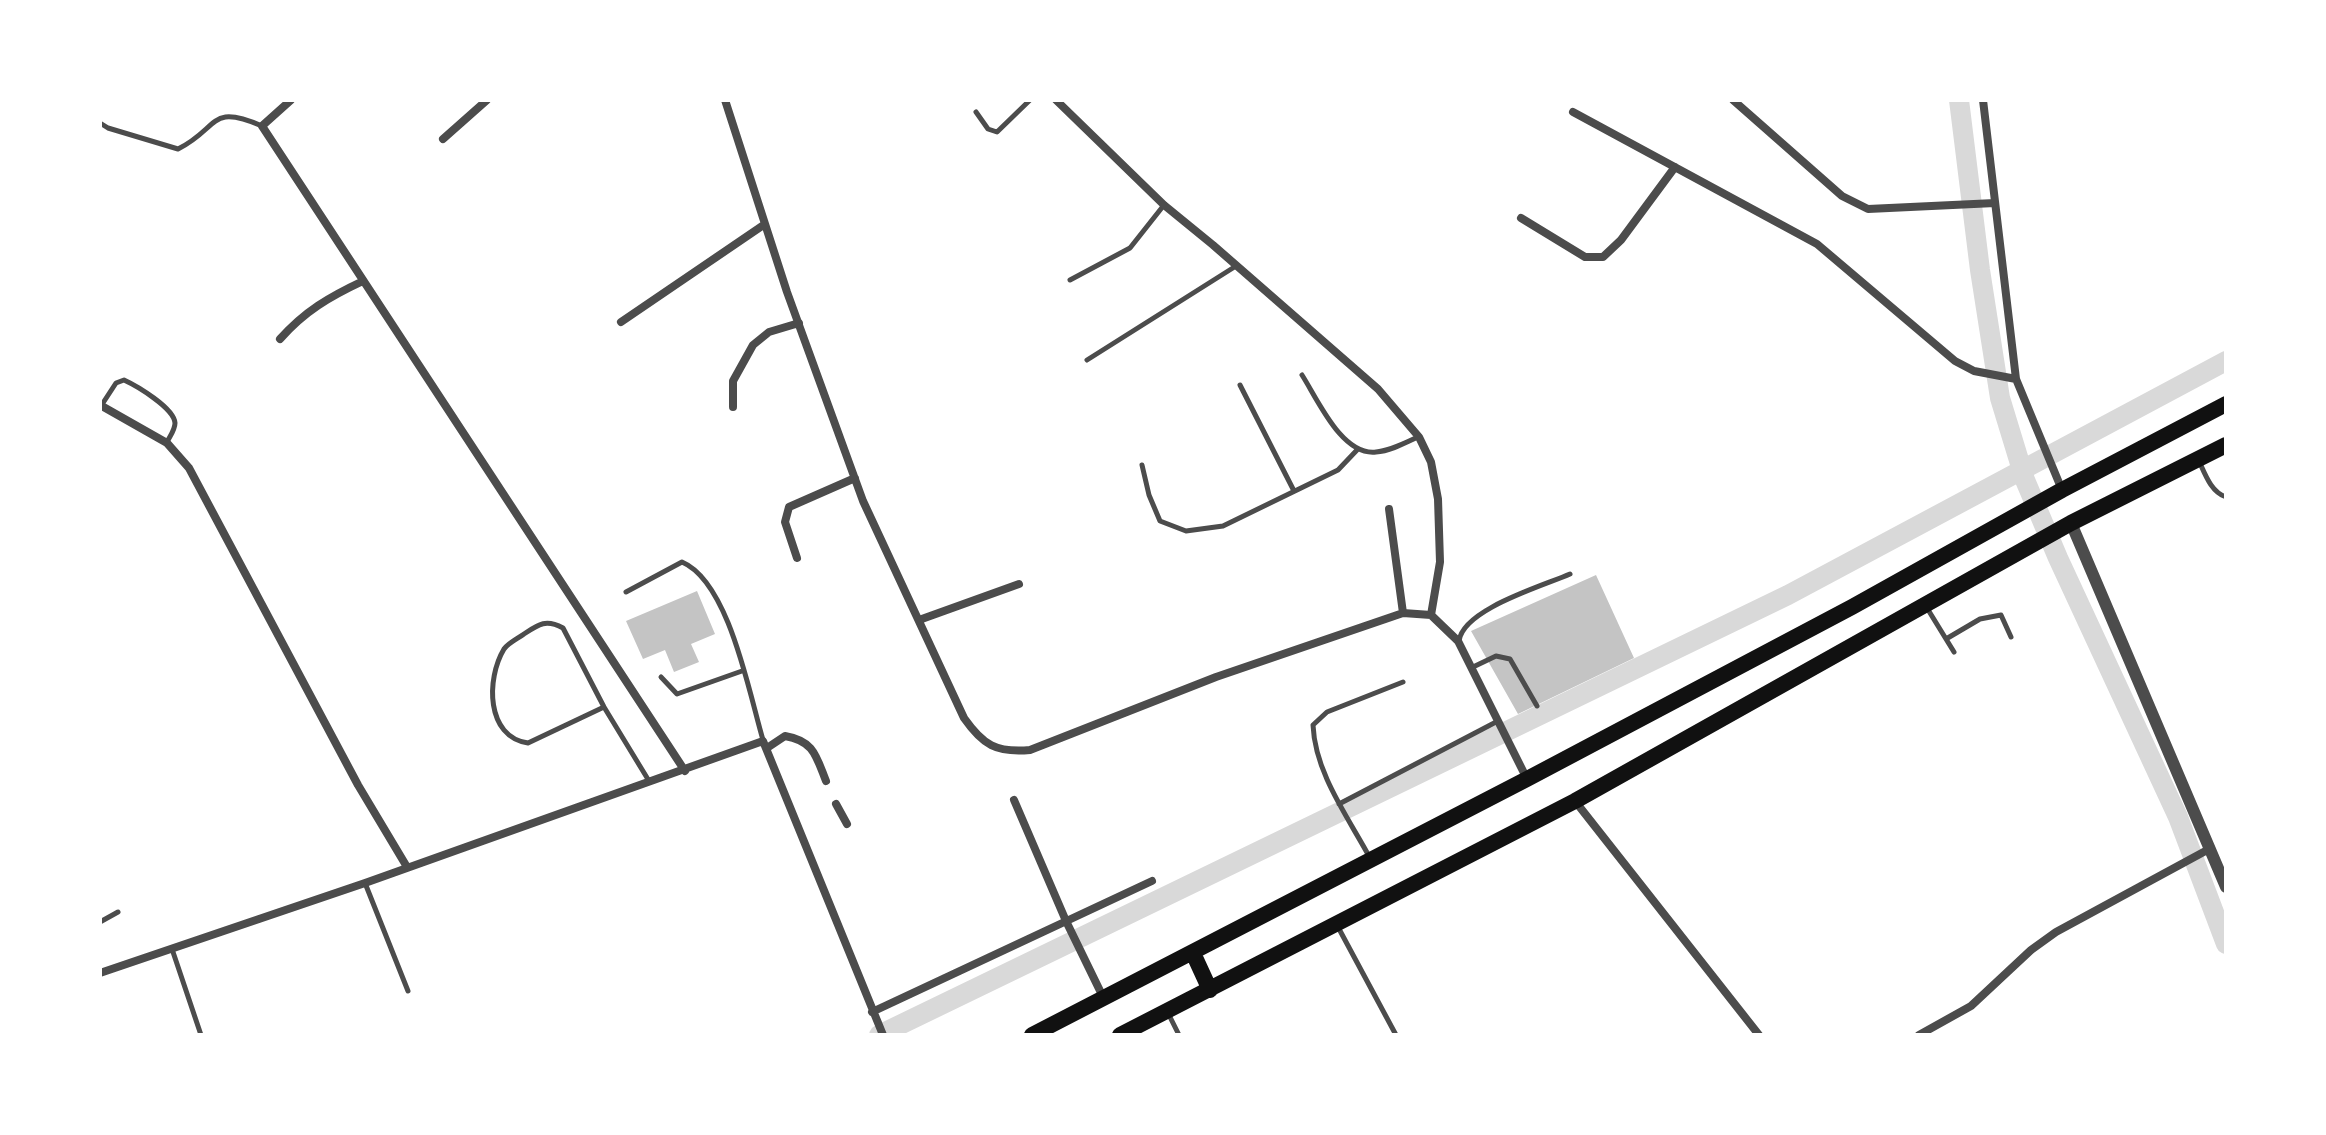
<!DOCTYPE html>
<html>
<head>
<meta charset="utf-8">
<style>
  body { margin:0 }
  #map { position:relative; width:2326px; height:1135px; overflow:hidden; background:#fff; font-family:"Noto Sans",sans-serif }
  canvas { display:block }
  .frame { position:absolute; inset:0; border:102px solid #fff; pointer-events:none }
</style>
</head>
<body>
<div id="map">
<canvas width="2326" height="1135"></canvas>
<div class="frame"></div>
</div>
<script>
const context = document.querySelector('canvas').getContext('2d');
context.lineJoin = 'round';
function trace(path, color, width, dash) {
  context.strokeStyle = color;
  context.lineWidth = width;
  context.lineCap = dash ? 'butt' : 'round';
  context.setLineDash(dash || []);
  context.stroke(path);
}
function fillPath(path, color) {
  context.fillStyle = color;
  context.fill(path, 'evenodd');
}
trace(new Path2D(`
  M1959 100 1980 270 2000 398 2025 480 2058 558 2178 817 2226 944
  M879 1035 1788 595 2226 361`), '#d9d9d9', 20);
fillPath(new Path2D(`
  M1596 575 1634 658 1518 714 1471 631Z
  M697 591 715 634 691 644 699 662 674 672 665 650 643 659 626 621Z`), '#c4c4c4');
trace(new Path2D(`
  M976 112 988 129 997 132 1030 100
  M100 123 108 128 178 149C220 128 208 103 262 126
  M1070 280 1130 248 1164 205
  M1087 360 1236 266
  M1302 375C1318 400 1342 456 1376 452 1390 451 1405 443 1418 437
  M1240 385 1294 491
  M101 406 116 383 124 380C137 386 174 408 175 423 175 430 170 436 167 442
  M2199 461C2205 474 2211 492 2226 497
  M1142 465 1149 495 1160 521 1186 531 1223 526 1338 470 1357 450
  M626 592 682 562C729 582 749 693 763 740
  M1927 608 1954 652
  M1946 639 1980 619 2001 615 2011 637
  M1459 641C1463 609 1543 586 1570 574
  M1473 667 1496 656 1510 659 1537 706
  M661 677 677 694 742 671
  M604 707 528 743C486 737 486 679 504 649 508 643 517 639 524 634 539 624 546 619 563 628L604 707 649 781
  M1339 804 1498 721
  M1370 858C1348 817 1315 773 1313 725L1327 712 1403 682
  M365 883 408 991
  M100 922 118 912
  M1338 927 1396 1035
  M172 949 201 1035
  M1168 1013 1179 1035`), '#4c4c4c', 5);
trace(new Path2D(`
  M291 100 262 126 685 771
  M725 100 787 292 863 501 964 718C983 745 996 753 1030 750L1216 677 1403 613 1431 615 1458 641 1527 779
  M1056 100 1164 205 1213 245 1378 389 1419 437 1431 462 1438 499 1440 562 1431 615
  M1733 100 1842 196 1868 209 1995 203
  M1983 100 2016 379 2062 490
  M1573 112 1817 244 1955 361 1974 371 2016 379
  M443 139 487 100
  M1521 218 1585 257H1603L1621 240 1675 167
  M621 322 765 224
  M280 339C305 311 329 297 363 281
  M100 405 167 443 189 468 358 785 407 867
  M733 407V381L753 345 769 332 799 323
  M1389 509 1403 613
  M797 558 785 522 789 507 855 478
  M919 620 1019 584
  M767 748 785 736C814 741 816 756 826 781
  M1014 800 1066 921 1104 999
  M1575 801 1759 1035
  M836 804 847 824
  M100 973 365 883 763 741 883 1035
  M872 1012 1152 881
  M1919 1035 1971 1006 2031 950 2056 932 2211 848`), '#4c4c4c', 8);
trace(new Path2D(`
  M2071 523 2226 887`), '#4c4c4c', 12);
trace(new Path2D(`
  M1193 953 1210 990
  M1032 1035 1527 779 1852 607 2062 490 2226 404
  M1120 1035 1575 801 2071 523 2226 445`), '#111', 16);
</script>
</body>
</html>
